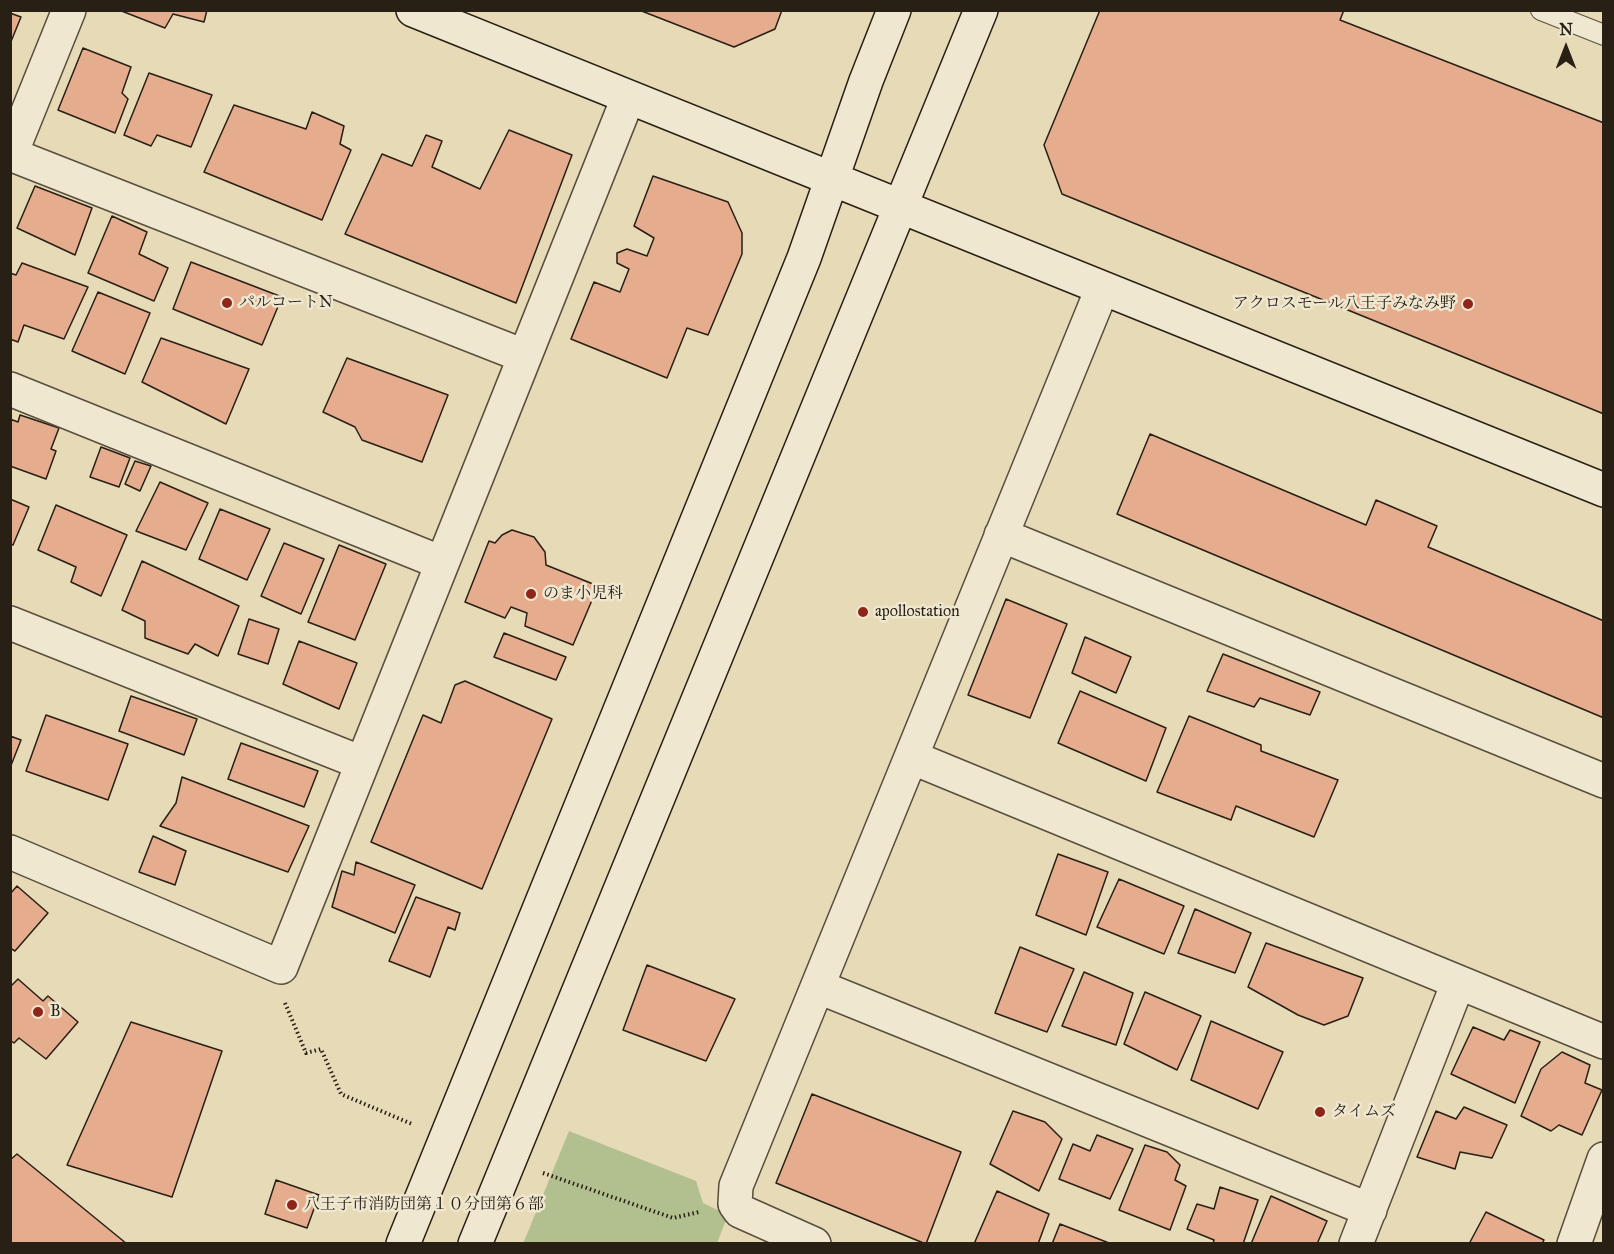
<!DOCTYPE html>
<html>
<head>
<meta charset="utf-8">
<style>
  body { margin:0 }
  #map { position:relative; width:1614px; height:1254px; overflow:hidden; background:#e7dab6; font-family:"IM FELL Great Primer",serif }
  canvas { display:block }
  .frame { position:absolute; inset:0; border:12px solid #281f15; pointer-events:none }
  .north { position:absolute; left:1536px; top:18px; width:60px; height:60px; -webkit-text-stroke:4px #efe7d0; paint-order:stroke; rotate:0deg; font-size:16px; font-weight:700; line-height:24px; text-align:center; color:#281f15 }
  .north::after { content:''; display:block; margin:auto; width:21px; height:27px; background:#281f15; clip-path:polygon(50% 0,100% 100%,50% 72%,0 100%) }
</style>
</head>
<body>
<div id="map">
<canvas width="1614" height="1254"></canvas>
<div class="frame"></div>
<div class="north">N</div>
</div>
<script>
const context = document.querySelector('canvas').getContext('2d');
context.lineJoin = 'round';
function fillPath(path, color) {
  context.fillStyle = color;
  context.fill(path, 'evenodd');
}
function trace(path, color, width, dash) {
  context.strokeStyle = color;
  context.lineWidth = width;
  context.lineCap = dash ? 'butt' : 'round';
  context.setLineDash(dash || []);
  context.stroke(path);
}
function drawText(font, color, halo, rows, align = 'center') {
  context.font = font + ' "IM FELL Great Primer","Noto Serif JP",serif';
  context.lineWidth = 5;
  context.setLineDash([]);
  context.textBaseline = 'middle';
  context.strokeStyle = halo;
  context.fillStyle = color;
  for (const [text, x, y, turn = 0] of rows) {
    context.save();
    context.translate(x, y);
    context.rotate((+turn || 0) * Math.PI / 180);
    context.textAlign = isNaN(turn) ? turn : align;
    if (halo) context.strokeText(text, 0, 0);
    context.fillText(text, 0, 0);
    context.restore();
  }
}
fillPath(new Path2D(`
  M569 1131 696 1181 703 1203 728 1215 717 1243 523 1244Z`), '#b2c090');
const building = new Path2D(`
  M119 10H207L204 22 173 14 165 28Z
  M639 10H782L775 29 734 47Z
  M1100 10H1344L1340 20 1604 123V414L1062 194 1044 145Z
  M10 13 21 17 10 44Z
  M83 48 131 67 122 93 128 99 115 133 58 110Z
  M149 73 212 95 191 147 157 135 151 146 124 135Z
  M234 105 306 129 312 112 344 126 340 144 351 150 322 220 204 172Z
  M509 130 572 155 516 303 345 234 382 154 412 166 426 135 442 141 432 167 480 189Z
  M653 176 728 202 742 233V254L708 335 687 328 667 378 571 339 594 282 620 292 629 269 617 263V253L627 249 647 256 654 238 634 226Z
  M35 186 92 208 75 255 17 228Z
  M112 216 147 232 139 254 168 268 154 301 88 273Z
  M191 262 282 297 262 345 173 309Z
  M22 263 88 287 64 339 24 325 18 342 10 339V273L16 275Z
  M98 292 150 313 125 374 72 351Z
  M161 338 249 369 226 424 142 382Z
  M347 358 448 395 422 462 362 440 355 427 323 412Z
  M20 415 59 428 51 449 56 451 46 479 10 466V419L18 422Z
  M1150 434 1366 525 1376 500 1437 526 1428 547 1604 621V718L1117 514Z
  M101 447 130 458 119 487 90 477Z
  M135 461 151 466 140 491 125 484Z
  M160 482 208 503 186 550 136 531Z
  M10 499 29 507 13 545 10 544Z
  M56 505 127 535 101 596 71 582 76 567 38 550Z
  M220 509 270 529 247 580 199 559Z
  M512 530 534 537 545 552 546 565 598 586 573 645 525 626 527 613 511 607 505 618 465 602 489 541 495 543 502 535Z
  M284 543 324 559 301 614 261 596Z
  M339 545 386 564 355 640 308 622Z
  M142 561 239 606 218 656 195 644 188 654 145 638V621L122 610Z
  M1006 599 1067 624 1030 718 968 695Z
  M249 619 279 629 268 664 238 654Z
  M504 633 566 657 556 680 494 657Z
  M1085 637 1131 657 1116 693 1072 673Z
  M299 641 357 663 339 709 283 684Z
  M1223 654 1320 692 1310 715 1260 698 1254 707 1207 691Z
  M465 681 552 719 482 889 371 842 423 715 441 723 455 685Z
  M1080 691 1166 728 1146 781 1058 743Z
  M131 696 197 719 184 755 119 731Z
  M46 715 128 744 108 800 26 771Z
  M1189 716 1261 745V751L1338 780 1314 837 1236 806 1231 820 1157 792Z
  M10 736 21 740 10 768Z
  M241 743 318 771 304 807 228 779Z
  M182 777 309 826 288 872 160 826 176 803Z
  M153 836 186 851 175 885 139 872Z
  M1058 854 1108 872 1086 935 1036 915Z
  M356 862 415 885 395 933 332 907 342 871 354 875Z
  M1119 879 1184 906 1164 954 1097 927Z
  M17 886 48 913 15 951 10 948V894Z
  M416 897 460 913 455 930 448 927 430 977 389 961Z
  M1195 909 1251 933 1235 973 1178 953Z
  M1266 943 1363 978 1348 1016 1324 1025 1298 1015 1248 987Z
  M1020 947 1074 969 1047 1032 995 1013Z
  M647 965 735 999 706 1061 623 1030Z
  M1084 972 1133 993 1116 1045 1062 1026Z
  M18 979 43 1001 48 996 78 1022 46 1059 19 1038 14 1043 10 1040V983L12 985Z
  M1145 992 1201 1016 1177 1070 1124 1044Z
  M1211 1021 1283 1052 1258 1109 1191 1080Z
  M131 1022 222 1051 172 1197 67 1165Z
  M1473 1027 1504 1040 1510 1030 1540 1042 1515 1103 1451 1074Z
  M1562 1052 1590 1065 1585 1083 1602 1090 1582 1135 1559 1125 1551 1131 1521 1116 1541 1069Z
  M812 1094 961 1152 926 1244 776 1183Z
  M1464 1107 1507 1125 1492 1158 1460 1152 1455 1169 1417 1157 1436 1111 1456 1119Z
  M1013 1111 1045 1122 1062 1139 1039 1191 990 1164Z
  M1097 1135 1133 1149 1110 1199 1059 1179 1073 1144 1090 1151Z
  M1145 1145 1167 1152 1180 1165 1175 1180 1186 1186 1170 1230 1119 1210Z
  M17 1154 127 1244H10V1160Z
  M276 1180 319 1195 307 1228 265 1214Z
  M1220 1187 1258 1200 1243 1244H1213L1214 1240 1187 1229 1197 1204 1214 1209Z
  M997 1191 1049 1214 1038 1244H974Z
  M1271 1196 1327 1221 1317 1244H1251Z
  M1486 1212 1544 1240 1542 1244H1469Z
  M1060 1224 1109 1243V1244H1052Z`);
fillPath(building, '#e5ac8e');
trace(building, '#281f15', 1.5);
const lane = new Path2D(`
  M1541 10 1604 35`);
const street = new Path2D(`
  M10 154 524 356
  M10 156 69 10
  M10 389 442 563
  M1001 535 1604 781
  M10 623 362 763
  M911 757 1604 1042
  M10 852 281 967 628 98
  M819 987 1370 1210
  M814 1244 740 1211 735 1204 736 1186 1102 289
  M1356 1244 1458 983
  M1574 1244 1604 1159`);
const secondary = new Path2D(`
  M413 10 1604 490
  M403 1244 804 258 866 81 894 10
  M475 1244 981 10`);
trace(lane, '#584e3d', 22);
trace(street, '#584e3d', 36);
trace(secondary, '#281f15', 36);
trace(new Path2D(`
  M285 1003 306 1053 321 1049 341 1094 412 1124
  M543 1173 673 1218 699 1212`), '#281f15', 4, [1.5, 3]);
trace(lane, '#efe7d0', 20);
trace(street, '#efe7d0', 33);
trace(secondary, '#efe7d0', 33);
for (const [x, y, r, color] of [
  [227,303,6,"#8f2418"],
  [1468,304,6,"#8f2418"],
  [531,594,6,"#8f2418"],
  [863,612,6,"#8f2418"],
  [38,1012,6,"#8f2418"],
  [1320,1112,6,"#8f2418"],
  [292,1205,6,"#8f2418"]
]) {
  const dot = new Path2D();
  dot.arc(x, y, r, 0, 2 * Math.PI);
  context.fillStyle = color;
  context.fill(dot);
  trace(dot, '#efe7d0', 2);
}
drawText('16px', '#281f15', '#efe7d0', [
  ["パルコートN",239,303],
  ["アクロスモール八王子みなみ野",1456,304,"right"],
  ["のま小児科",543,594],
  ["apollostation",875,612],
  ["B",50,1012],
  ["タイムズ",1332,1112],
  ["八王子市消防団第１０分団第６部",304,1205]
], 'left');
</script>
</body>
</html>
